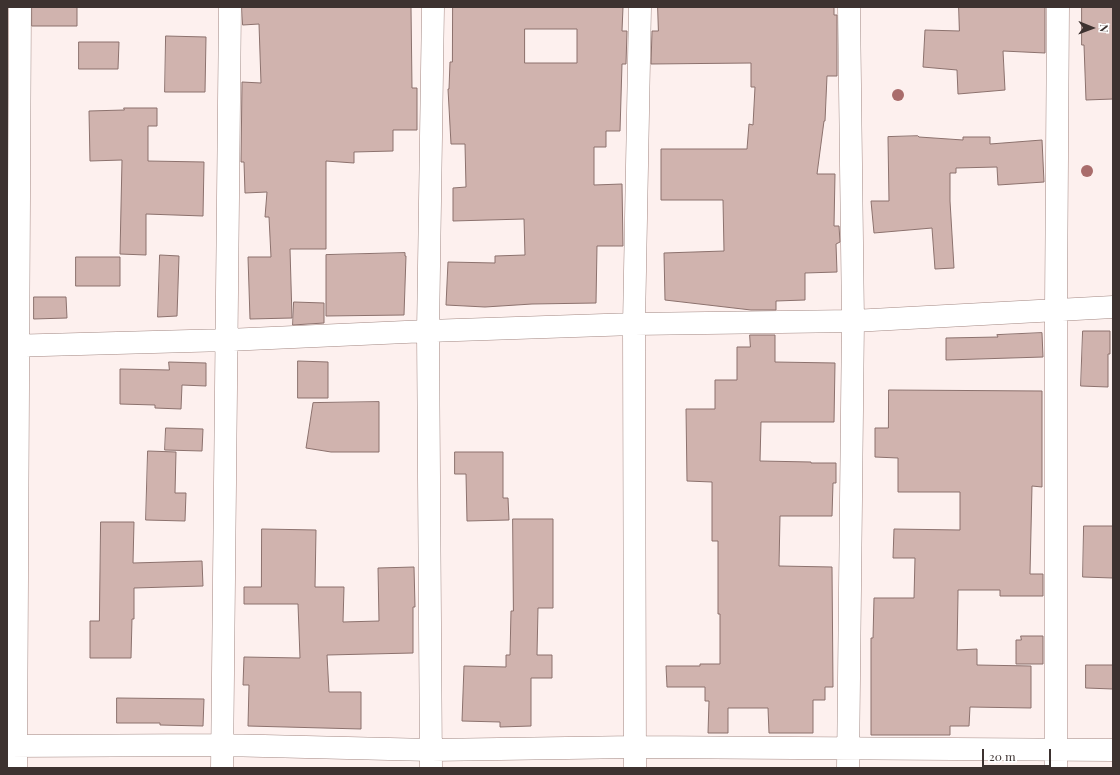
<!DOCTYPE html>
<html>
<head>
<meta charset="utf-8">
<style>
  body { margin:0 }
  #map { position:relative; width:1120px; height:775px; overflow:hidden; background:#fdf0ee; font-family:"Playfair Display",serif }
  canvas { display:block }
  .frame { position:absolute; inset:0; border:8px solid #3d3230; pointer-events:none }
  .north { position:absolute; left:1072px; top:8px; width:40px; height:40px; -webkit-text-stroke:3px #fff; paint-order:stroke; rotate:91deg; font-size:11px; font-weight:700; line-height:16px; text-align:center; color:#3d3230 }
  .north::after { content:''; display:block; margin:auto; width:14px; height:18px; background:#3d3230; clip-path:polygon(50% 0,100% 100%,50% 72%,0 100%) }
  .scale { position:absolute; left:982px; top:749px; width:69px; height:18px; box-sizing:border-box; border:2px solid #3d3230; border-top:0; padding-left:5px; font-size:12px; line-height:14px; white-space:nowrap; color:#3d3230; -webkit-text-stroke:3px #fff; paint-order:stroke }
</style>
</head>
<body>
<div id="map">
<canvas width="1120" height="775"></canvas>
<div class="frame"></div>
<div class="north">N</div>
<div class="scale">20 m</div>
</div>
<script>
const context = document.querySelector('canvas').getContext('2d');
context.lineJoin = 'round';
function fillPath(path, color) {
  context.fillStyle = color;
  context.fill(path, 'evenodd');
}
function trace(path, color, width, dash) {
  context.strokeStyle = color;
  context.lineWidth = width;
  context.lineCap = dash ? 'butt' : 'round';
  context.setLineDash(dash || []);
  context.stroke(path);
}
const building = new Path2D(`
  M32 7H77V26H32Z
  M242 7H411L412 88H417V130H393V151L354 152V163L326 161V249H290L292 318 250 319 248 257H271L269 217H265L267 192 245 193 244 162H241L242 82 261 83 259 24 243 25Z
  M453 7H623L622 31H627L626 64H622L620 131H606V147H594V185L622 184 623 246H597L596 303 532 304 485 307 446 305 448 262 495 263V256L525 255 524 219 453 221V188L466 187 465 144H451L448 89H449L450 62H452ZM525 29H577V63H525Z
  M658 7H834V15H837V76H827L825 121H824L817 174H835L834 226H839L840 242 836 244 837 272 805 273V300L776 301V310H751L665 300 664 253 724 251 723 200H661V149H747L749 124 753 125 755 87H751V63L651 64 652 31H658Z
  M959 7H1045V53L1003 51 1005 90 958 94 957 70 923 67 925 30 959 31Z
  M1082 7H1113V99L1086 100 1084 45H1082Z
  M166 36 206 37 205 92H165Z
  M79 42H119L118 69H79Z
  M124 108H157V126H148V161L204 162 203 216 146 214V255L120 254 122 160 90 161 89 111 124 110Z
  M918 136 919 137 963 140V137H990V144L1042 140 1044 182 998 185 997 167 956 168V173H950V201L954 268 935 269 932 228 874 233 871 201H889L888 137Z
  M405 253V256H406L404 315 326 316V255Z
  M160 255 179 256 177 316 158 317Z
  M76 257H120V286H76Z
  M34 297H66L67 318 34 319Z
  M294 302 324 303V323L293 325Z
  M1083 331H1110V354H1108V387L1081 386Z
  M1042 333 1043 357 946 360V338L998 337 997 335Z
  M750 335H775V362L835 363 834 422H761L760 461 811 462V463H836V483H833L832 516H780L779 566 832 567 833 687H825V700H813V733H769L768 708H728V733H708L709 701H705V687H667L666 666H700V664H720V614H718V541H712V482L687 481 686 409H715V380H737V347H750Z
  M298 361 328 362V398H298Z
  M169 362 206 363V386L182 385 181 409 155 408V405L120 404V369L169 370Z
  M889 390 1042 391V487L1032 486 1030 574H1043V596H1000V590H958V595L957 650 977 649V665L1031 666V708L970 707 969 726H950V735H871V638H873L874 598H914L915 558H893L894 529 960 530V492H898V458L875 457V428H888Z
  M379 402V452H331L306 448 313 403Z
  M166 428 203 429 202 451 165 450Z
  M148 451 176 452 175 493H186L185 521 146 520Z
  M455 452H503V498H508L509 520 467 521 466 474H455Z
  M513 519H553V608H538L537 655H552V678H531V726L500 727V722L462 721 464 666 506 667V655H510L511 611H513Z
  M101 522H134L133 563 202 561 203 586 134 588V619H132L131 658H90V621H99Z
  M1084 526H1113V578L1083 577Z
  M262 529 316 530 315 587H344L343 622 379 621 378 568 414 567 415 607H413V653L327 655 329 692H361V729L248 726 249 685H243L244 657 300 658 298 604H244V587H261Z
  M1021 636H1043V664H1016V640H1021Z
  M1086 665H1113V689L1086 688Z
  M117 698 204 699 203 726 160 725V723H117Z`);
fillPath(building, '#d0b3ae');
trace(building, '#8c716d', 1);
const minor = new Path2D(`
  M7 346 227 340 428 331 634 324 853 321 1113 307
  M7 746 222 745 431 750 635 747 1113 750
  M16 768 20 7
  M222 768 230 7
  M431 768 428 331 433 7
  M635 768 634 324 640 7
  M848 768 853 321 849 7
  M1056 768V309L1058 7`);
trace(minor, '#a38883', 23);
trace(minor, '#fff', 22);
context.fillStyle = '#a96c6b';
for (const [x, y] of [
  [898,95],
  [1087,171]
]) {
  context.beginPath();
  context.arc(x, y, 6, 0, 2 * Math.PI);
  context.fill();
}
</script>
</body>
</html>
